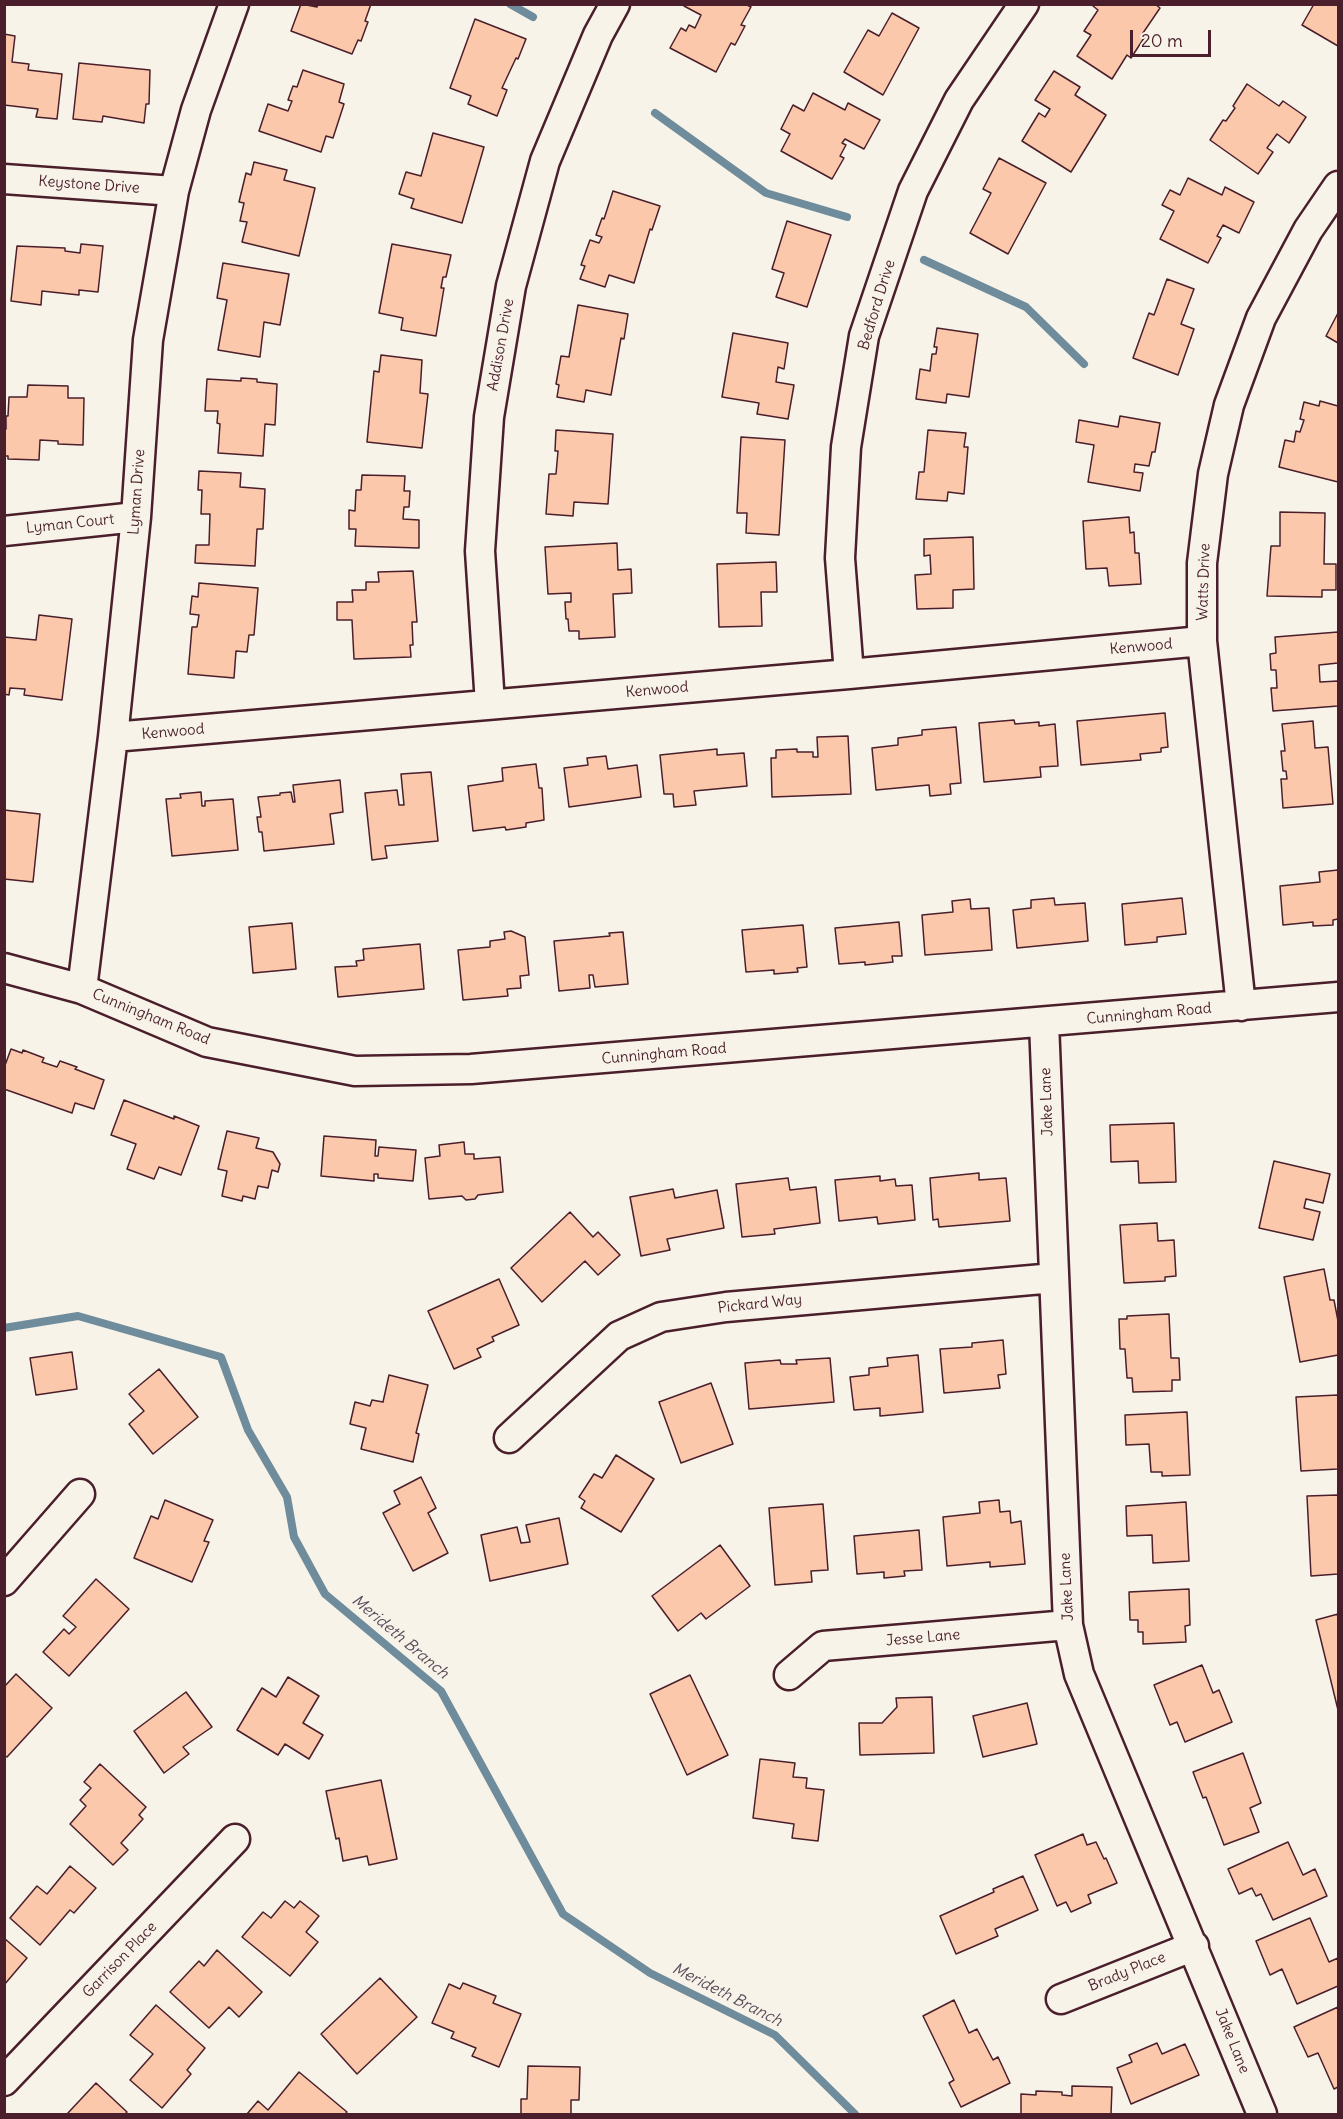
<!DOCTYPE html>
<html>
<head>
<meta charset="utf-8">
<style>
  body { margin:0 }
  #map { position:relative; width:1343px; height:2119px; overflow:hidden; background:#f7f3e8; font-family:Delius,sans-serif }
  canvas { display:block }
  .frame { position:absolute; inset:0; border:6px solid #4a1f2b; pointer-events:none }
  .scale { position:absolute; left:1130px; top:30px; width:81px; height:27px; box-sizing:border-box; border:3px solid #4a1f2b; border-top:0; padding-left:8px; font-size:18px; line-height:21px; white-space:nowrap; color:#4a1f2b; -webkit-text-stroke:4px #f7f3e8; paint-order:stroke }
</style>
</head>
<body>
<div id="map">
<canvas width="1343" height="2119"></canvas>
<div class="frame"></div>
<div class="scale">20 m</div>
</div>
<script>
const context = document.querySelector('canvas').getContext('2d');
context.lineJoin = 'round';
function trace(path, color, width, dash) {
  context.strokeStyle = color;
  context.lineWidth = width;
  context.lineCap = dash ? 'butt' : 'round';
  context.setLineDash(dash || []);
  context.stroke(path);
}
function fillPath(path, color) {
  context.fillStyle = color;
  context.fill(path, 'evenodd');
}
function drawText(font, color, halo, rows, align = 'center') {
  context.font = font + ' Delius,sans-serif';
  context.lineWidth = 4.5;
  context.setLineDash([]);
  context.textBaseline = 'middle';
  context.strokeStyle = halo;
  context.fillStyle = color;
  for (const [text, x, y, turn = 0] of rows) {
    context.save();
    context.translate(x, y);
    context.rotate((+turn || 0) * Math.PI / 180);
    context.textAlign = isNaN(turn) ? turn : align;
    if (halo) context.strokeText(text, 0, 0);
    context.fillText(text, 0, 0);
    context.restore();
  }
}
trace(new Path2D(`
  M510 4 533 17
  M655 113 766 193 847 217
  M924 260 1026 307 1084 364
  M4 1328 78 1316 221 1357 248 1430 287 1497 294 1537 325 1594 441 1691 563 1914 650 1973 775 2035 855 2114`), '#6f8c9c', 8);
const building = new Path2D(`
  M301 4 317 7 318 4H371L365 21 368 22 361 41 358 40 352 54 291 31Z
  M685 4H745L751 7 741 25 745 26 735 45 731 43 716 72 670 48 681 28 686 31 689 25 695 28 701 15 684 6Z
  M1095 4H1155L1160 8 1143 33 1146 35 1131 58 1127 55 1112 79 1077 56 1091 35 1084 31 1098 10 1093 6Z
  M1314 4H1338V46L1302 25Z
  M892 13 919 28 883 95 844 72 868 30 879 36Z
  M475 19 526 39 518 59 516 58 502 88 507 90 497 116 468 104 471 96 450 88Z
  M4 34 15 36 12 62 29 64 28 70 62 74 57 119 36 117 38 109 4 105Z
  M79 63 150 70 149 104H146L144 123 103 116 102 122 73 119Z
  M303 70 344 84 339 102 344 104 333 138 326 136 321 152 259 131 268 104 288 111 292 101 288 100 293 86 297 87Z
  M1054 71 1080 87 1075 95 1106 115 1071 172 1022 141 1039 113 1045 117 1050 109 1035 100Z
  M1247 84 1279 106 1283 101 1306 117 1289 143 1277 134 1267 148 1273 152 1258 174 1210 140 1223 120 1226 121 1235 108 1233 106Z
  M813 93 845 110 848 103 880 120 864 149 845 139 842 143 846 145 840 156 844 158 832 179 781 151 790 134 781 129 793 105 804 111Z
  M433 133 484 147 462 223 411 208 414 199 399 194 406 172 421 176Z
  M999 158 1046 183 1008 254 970 233 991 193 983 189Z
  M254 162 287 170 284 180 315 188 299 256 242 242 247 222 240 221 244 203 239 202 246 173 251 175Z
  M1188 178 1222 195 1225 187 1254 202 1239 233 1223 225 1217 236 1221 238 1208 263 1160 239 1174 211 1162 205 1170 190 1180 195Z
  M613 191 660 206 652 230 650 229 634 283 609 275 605 287 580 279 585 266 581 265 590 240 599 243 602 237 596 235 602 218 604 219Z
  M787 221 831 235 807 307 776 297 784 273 772 269Z
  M81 244 103 246 98 292 79 290V295L42 291 41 305 11 301 17 246 65 248V251L80 253Z
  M392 244 451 255 446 277H443L441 288H444L436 336 401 330 403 318 379 313Z
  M223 263 289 274 280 325 264 322 260 357 218 350 227 300 217 298Z
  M1167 279 1194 289 1181 324 1194 329 1178 375 1133 358 1149 313 1154 315Z
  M578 305 628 314 624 339 621 338 611 395 586 390 584 402 557 397 559 385 556 384 561 356 569 357Z
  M1338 313V343L1326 336Z
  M937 328 978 334 969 397 947 394 946 403 916 399 920 369 930 371 932 354H936L937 347H934Z
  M733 333 788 343 784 369 778 367 776 382 794 385 788 419 757 414 759 403 722 397Z
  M381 355 422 360 420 393 428 394 422 448 367 442 374 371 379 372Z
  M241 378 257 379V382L277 384 275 425 265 424 263 456 218 453 220 424 217 423 218 411H205L207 379 241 381Z
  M28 385 68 386V398H84L83 445 58 444V441L40 440 39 460 8 459V456H4V429H6V416H8L9 397H27Z
  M1320 401 1338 406V482L1279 467 1285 440 1294 442 1296 431 1300 432 1304 420 1300 419 1304 402 1319 406Z
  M1120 416 1160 423 1155 452H1152L1149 466 1135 464 1134 472 1143 473 1140 491 1088 482 1094 445 1076 442 1079 420 1118 427Z
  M556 430 613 434 608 504 574 502 573 516 546 514 549 474H556L558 451H555Z
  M928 430 966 433 964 447H968L964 494 948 492 947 501 916 499 919 472H924Z
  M741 437 785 440 779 535 746 533 747 513H737Z
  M199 471 241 473 240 487 265 489 263 529H257L255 566 195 563 196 545H209L210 514H201L202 490H198Z
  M362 475 405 476 404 491H410L409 507H404L403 519 419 520V548L355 546 356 529H349V510L355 511 356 490H361Z
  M1280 512 1325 513 1324 564H1336V590H1322V597L1267 596 1271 546H1280Z
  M1129 517 1130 533 1134 532 1135 553H1139L1141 584 1109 586 1107 568 1086 569 1083 521Z
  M973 537 974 589 953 590V608L917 609 915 575 931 574 930 555 924 556V539Z
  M617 543 618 570 631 569 632 593 613 594 615 637 579 639V631H569L568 619H566L565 602H571V593L548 594 545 547Z
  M776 562 777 592H761L762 626 719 627 717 564Z
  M413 571 417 622H412L413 645H410L411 657 354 659 352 620H337V602H353L352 590H366V582H379L378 572Z
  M199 583 258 588 254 635H249L247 652 236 651 234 678 188 674 192 627H197L199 615 190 614 192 596 198 597Z
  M39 615 72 619 62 700 24 695 25 689 10 688 9 695 4 694V637L36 640Z
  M1338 632V663L1319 665 1320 682 1338 681V706L1273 711 1271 688H1277L1276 670H1271L1270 654 1276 653 1275 637Z
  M1165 713 1168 747 1161 748V752L1140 754 1141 760 1081 765 1077 721Z
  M1014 720 1015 724 1039 722V726L1055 724 1058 766 1040 767 1041 777 984 782 979 723Z
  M1313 721 1315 748 1328 747 1333 804 1283 808 1281 779H1287L1286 771H1283L1281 751H1285L1282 724Z
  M956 727 961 783 950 784 951 794 930 796 929 785 876 790 872 748 898 745V738L922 735V730Z
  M848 736 851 794 772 797 771 758H776V750L797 749V752H813V757H818L817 737Z
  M717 749V755L744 753 747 786 694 791 696 805 674 807 673 794H664L660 755Z
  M606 756 608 769 637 765 641 797 569 807 564 768 588 765 587 758Z
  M536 764 539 788H542L544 820 526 823V827L506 830 505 827 473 831 468 786 503 781 502 768Z
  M431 772 438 841 385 846 387 858 372 860 365 793 397 790 399 805H404L401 774Z
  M340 780 343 812 330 814 334 844 264 851 262 832H259L257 817H261L258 797 280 795V793L291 792 293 802H295L293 785Z
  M201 792 202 806H205V801L233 799 238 850 172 856 166 799 181 798 180 794Z
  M4 810 40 814 33 882 4 879Z
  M1338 870V919L1333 920V925L1313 926V922L1283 925 1280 886 1320 882 1319 872Z
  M1054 898 1055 905 1085 903 1088 941 1017 948 1013 910 1031 908V900Z
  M1182 898 1186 934 1157 937V942L1125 945 1122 904Z
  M970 899 971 909 989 908 992 950 925 955 922 915 953 912 952 901Z
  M899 922 902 956H892L893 962 865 965V962L839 964 835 928Z
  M292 923 296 969 253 973 249 927Z
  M803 925 807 967 797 968 798 972 774 974V970L746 972 742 930Z
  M511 931 525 937 529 975 520 976 521 988 507 989 508 996 463 1000 458 950 490 947V941L505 939 504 932Z
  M623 932 628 984 595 987 593 975H589L590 988 559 991 554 941 610 936 609 933Z
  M420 944 424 989 338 997 335 967 357 966 356 961 364 960 363 949Z
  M11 1049 22 1053 23 1050 44 1058 42 1062 57 1067 60 1061 77 1067 75 1069 104 1080 94 1109 75 1103 72 1113 4 1089V1068Z
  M124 1100 174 1119V1116L199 1126 181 1175 159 1167 154 1179 127 1169 136 1144 111 1135Z
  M1174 1123 1176 1182 1139 1183 1138 1161 1111 1162 1110 1125Z
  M227 1131 259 1138 256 1148 273 1152 280 1164 278 1172 272 1170 268 1188 258 1186 255 1199 243 1196 242 1201 222 1196 227 1171 218 1169Z
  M324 1136 376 1140 375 1156H378L379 1147 416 1150 413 1181 378 1178V1174H374V1181L321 1176Z
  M464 1142 465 1154H474V1159L500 1157 503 1192 478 1195 475 1199 466 1200 462 1196 429 1199 425 1158 440 1156 439 1145Z
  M1274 1161 1330 1174 1323 1203 1306 1199 1304 1208 1320 1212 1313 1240 1259 1228Z
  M979 1173V1180L1006 1178 1010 1221 939 1227 938 1219 933 1220 930 1178Z
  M880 1176V1181L895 1179 896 1186 912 1185 915 1220 878 1224 877 1217 839 1221 835 1180Z
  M788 1178 790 1190 816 1187 820 1223 774 1229 775 1234 742 1237 736 1184Z
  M673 1189 675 1198 717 1190 724 1228 667 1239 670 1250 641 1256 630 1197Z
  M570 1212 593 1237 598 1232 620 1255 598 1275 585 1261 542 1302 511 1268Z
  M1157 1223 1158 1241 1174 1240 1176 1276 1165 1277V1281L1124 1283 1120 1225Z
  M1324 1269 1330 1300H1334L1338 1321V1355L1300 1362 1284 1277Z
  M499 1279 519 1325 492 1337 494 1341 477 1349 481 1357 454 1369 428 1311Z
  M1169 1314 1171 1358H1179L1180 1380H1172V1391L1133 1392 1132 1378H1127L1125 1349H1120L1119 1319H1127V1316Z
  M1003 1340 1006 1374 998 1375 1000 1388 944 1393 940 1349 972 1347V1343Z
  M72 1352 77 1389 36 1395 30 1358Z
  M918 1355 923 1412 880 1416V1408L854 1410 850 1377 869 1375V1368L888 1366 887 1358Z
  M830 1358 834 1402 749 1409 745 1363 780 1360 781 1364H797L796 1360Z
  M159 1369 198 1417 153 1454 129 1424 144 1411 129 1394Z
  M389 1375 428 1385 416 1433 419 1434 413 1462 361 1449 366 1428 350 1424 355 1402 370 1406 372 1400 383 1402Z
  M711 1383 733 1444 681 1463 659 1402Z
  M1338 1395V1469L1301 1471 1296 1397Z
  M1187 1412 1190 1475 1162 1476V1472H1151L1149 1444 1126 1445 1125 1415Z
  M616 1455 654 1479 621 1532 581 1508 585 1501 579 1497 594 1474 602 1478Z
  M421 1477 436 1508 428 1513 448 1553 413 1571 383 1513 400 1504 394 1491Z
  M1338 1495V1574L1311 1576 1307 1496Z
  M165 1500 213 1520 204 1541 209 1542 192 1582 134 1558 151 1516 158 1519Z
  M999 1500 1000 1512 1010 1511 1011 1523 1021 1521 1025 1564 990 1567V1562L947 1566 943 1517 980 1513 979 1502Z
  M1186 1502 1189 1561 1153 1563 1152 1535 1127 1536 1126 1506Z
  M823 1504 828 1570 811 1571 812 1582 775 1585 769 1508Z
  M559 1518 568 1564 490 1581 481 1535 517 1527 521 1543 530 1542 526 1525Z
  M919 1530 922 1570 904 1571 905 1576 884 1578V1572L857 1574 854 1536Z
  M720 1545 750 1586 706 1619 701 1613 678 1631 652 1596Z
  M96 1579 129 1609 69 1676 43 1652 64 1629 69 1634 76 1627 63 1616Z
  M1189 1589 1190 1625 1185 1626 1186 1642 1143 1644V1632H1138V1620H1130L1129 1592Z
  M1338 1614V1710L1316 1620Z
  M1202 1665 1213 1693 1219 1690 1232 1722 1185 1742 1177 1722 1170 1725 1154 1685Z
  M16 1674 52 1708 7 1757 4 1755V1687Z
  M690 1675 728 1755 687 1775 650 1694Z
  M288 1677 319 1696 303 1723 323 1735 309 1759 285 1744 278 1755 237 1730 262 1688 276 1697Z
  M186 1692 212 1727 183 1747 189 1754 164 1773 134 1731Z
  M932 1697 934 1753 860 1755 859 1723H882L897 1707 896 1698Z
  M1027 1703 1037 1744 983 1757 973 1716Z
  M1243 1753 1261 1803 1250 1808 1259 1832 1224 1845 1206 1797 1203 1798 1193 1772Z
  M760 1759 795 1763 793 1777 807 1778 806 1788 824 1790 818 1841 792 1838 794 1824 753 1818Z
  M100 1764 146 1807 139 1815 143 1819 121 1843 128 1850 113 1865 70 1824 86 1806 80 1800 91 1788 84 1782Z
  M381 1780 397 1859 369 1865 367 1856 343 1861 339 1838 336 1839 326 1791Z
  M1083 1834 1087 1845 1096 1842 1104 1859 1106 1858 1117 1883 1088 1895 1091 1903 1071 1912 1066 1902 1057 1906 1035 1855Z
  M1288 1842 1303 1875 1315 1869 1327 1896 1273 1920 1261 1894 1256 1896 1252 1888 1239 1894 1228 1869Z
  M70 1866 96 1888 74 1913 70 1910 40 1945 10 1918 37 1886 47 1894Z
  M1023 1876 1038 1910 995 1929 998 1936 956 1954 940 1916 994 1892 993 1889Z
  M285 1901 294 1908 300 1901 319 1916 306 1932 318 1942 290 1976 242 1937 263 1912 271 1918Z
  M1310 1918 1329 1962 1338 1958V1986L1297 2004 1282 1969 1270 1975 1256 1941Z
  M4 1938 27 1958 4 1985Z
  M217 1950 262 1992 239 2017 229 2007 209 2028 170 1992 199 1961 204 1966Z
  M380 1978 417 2017 357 2074 321 2034Z
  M463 1983 496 1996 493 2003 521 2014 499 2067 472 2056 476 2048 451 2038 454 2032 432 2023 449 1984 460 1989Z
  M954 2000 969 2033 977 2029 993 2060 998 2057 1010 2083 961 2107 949 2083 954 2080 923 2016Z
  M156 2005 205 2048 187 2070 191 2074 162 2108 130 2080 153 2054 130 2035Z
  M1338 2007V2087L1334 2089 1318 2053 1308 2057 1294 2027Z
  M1157 2043 1162 2054 1185 2044 1199 2075 1131 2104 1117 2068 1132 2062 1129 2055Z
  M528 2066 580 2067 579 2100H571V2114H521V2099H527Z
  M299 2072 347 2112 345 2114H247L258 2101 268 2110Z
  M96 2083 127 2112 125 2114H67Z
  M1072 2086 1112 2087 1111 2114H1021V2094L1036 2095V2091L1062 2092V2095L1072 2096Z`);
fillPath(building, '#fcc8ac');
trace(building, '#4a1f2b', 1.5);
const street = new Path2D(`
  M4 179 174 191
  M4 531 136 517
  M849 674 840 558 846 447 864 336 913 191 959 100 1024 4
  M490 704 480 551 489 417 511 286 545 161 598 35 615 4
  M113 737 849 674 1202 641
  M4 968 82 989 207 1042 355 1071 471 1069 1338 997
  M82 989 113 737 136 517 148 340 174 191 196 110 234 4
  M1241 1006 1202 641V563L1213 474 1229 405 1261 318 1308 230 1338 186
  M1044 1022 1068 1625 1079 1674 1262 2114
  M509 1438 619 1336 661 1317 726 1307 1054 1278
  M4 1581 80 1494
  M789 1675 823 1646 1068 1625
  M1061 1999 1194 1946
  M4 2081 235 1839`);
trace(street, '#4a1f2b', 33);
trace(street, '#f7f3e8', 28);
drawText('15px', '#4a1f2b', '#f7f3e8', [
  ["Keystone Drive",89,185,4],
  ["Bedford Drive",877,305,-73],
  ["Addison Drive",501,345,-80],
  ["Lyman Drive",137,492,-86],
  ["Lyman Court",70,524,-6],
  ["Watts Drive",1204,582,-88],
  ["Kenwood",1141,647,-5],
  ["Kenwood",657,690,-5],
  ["Kenwood",173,732,-5],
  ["Cunningham Road",1149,1014,-5],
  ["Cunningham Road",151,1017,22],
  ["Cunningham Road",664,1054,-5],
  ["Jake Lane",1047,1102,-92],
  ["Pickard Way",760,1304,-6],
  ["Jake Lane",1067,1587,-93],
  ["Jesse Lane",923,1638,-5],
  ["Garrison Place",120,1960,-46],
  ["Brady Place",1127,1972,-22],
  ["Jake Lane",1232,2041,68]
]);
drawText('italic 16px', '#5a4c5a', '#f7f3e8', [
  ["Merideth Branch",400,1637,40],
  ["Merideth Branch",727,1995,27]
]);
</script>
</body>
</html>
